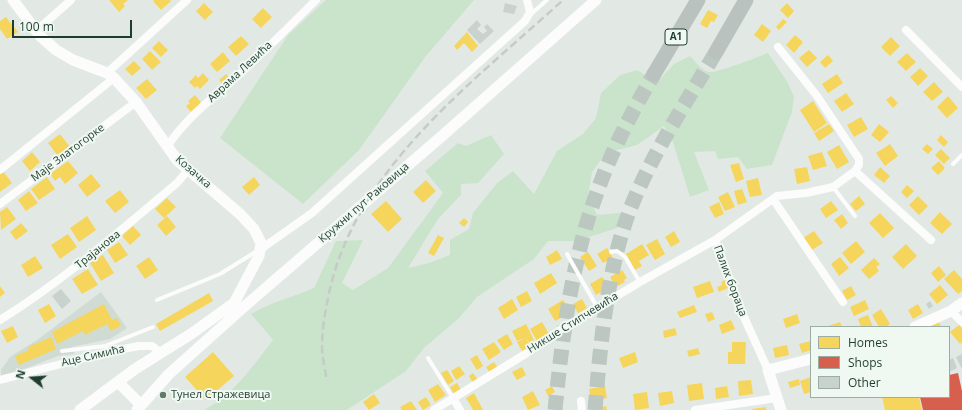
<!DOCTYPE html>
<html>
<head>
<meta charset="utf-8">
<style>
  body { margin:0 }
  #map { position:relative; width:962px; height:410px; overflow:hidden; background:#e2e9e4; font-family:"Open Sans",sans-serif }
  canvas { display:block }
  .legend { position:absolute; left:810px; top:326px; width:140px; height:72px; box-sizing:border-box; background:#f0f8f2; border:1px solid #9cada4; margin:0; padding:5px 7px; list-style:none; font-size:12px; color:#1f3d2e }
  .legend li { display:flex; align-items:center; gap:8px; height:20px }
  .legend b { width:20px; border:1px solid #9cada4 }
  .north { position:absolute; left:12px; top:358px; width:40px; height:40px; -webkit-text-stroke:3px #f0f8f2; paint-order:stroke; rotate:287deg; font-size:11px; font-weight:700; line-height:16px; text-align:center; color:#1f3d2e }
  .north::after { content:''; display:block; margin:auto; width:14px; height:18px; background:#1f3d2e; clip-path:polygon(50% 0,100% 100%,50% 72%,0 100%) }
  .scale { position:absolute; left:12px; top:20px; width:120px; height:18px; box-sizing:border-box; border:2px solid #1f3d2e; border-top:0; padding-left:5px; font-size:12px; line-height:14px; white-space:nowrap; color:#1f3d2e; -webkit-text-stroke:3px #f0f8f2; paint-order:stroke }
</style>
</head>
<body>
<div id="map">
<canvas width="962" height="410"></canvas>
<ul class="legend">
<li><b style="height:11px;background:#f6d55c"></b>Homes</li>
<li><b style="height:11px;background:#d6604d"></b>Shops</li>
<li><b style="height:11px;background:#cad2cd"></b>Other</li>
</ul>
<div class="north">N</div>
<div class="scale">100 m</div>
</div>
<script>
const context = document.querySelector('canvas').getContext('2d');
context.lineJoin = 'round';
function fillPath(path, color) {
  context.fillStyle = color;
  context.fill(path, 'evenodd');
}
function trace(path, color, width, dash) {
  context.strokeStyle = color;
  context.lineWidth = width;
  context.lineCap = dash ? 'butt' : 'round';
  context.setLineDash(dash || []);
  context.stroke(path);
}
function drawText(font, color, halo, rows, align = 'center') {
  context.font = font + ' "Open Sans",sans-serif';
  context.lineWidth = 4;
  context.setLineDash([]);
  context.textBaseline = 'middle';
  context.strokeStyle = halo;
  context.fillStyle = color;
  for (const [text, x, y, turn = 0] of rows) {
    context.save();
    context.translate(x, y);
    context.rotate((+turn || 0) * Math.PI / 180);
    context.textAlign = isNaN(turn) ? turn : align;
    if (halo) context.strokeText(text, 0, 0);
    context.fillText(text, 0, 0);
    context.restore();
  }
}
fillPath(new Path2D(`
  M101 292 127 328 110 339 71 347 75 354 58 356 1 378V370L10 357 37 340Z`), '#d0dbd3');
fillPath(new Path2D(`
  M326 0H474L426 56 359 150 303 204 220 138 288 35Z
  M768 53 788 83 794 97 792 112 772 165 747 169 738 157 718 159 715 151 694 152 709 190 690 197 673 142 664 126 637 145 606 153 592 172 588 194 597 215 620 213 617 228 577 241H548L534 259 477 297 459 318 424 348 406 371 347 410H204C233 395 253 366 273 340L251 314C269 303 293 297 314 288L336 241 363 240 342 283 353 290 388 268 443 193 425 171 458 143 466 146 491 135 504 154 478 183 461 184V195L438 219 408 268 429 263 450 255V240L469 229 473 213 497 183 513 171 534 194 557 151 583 134 596 118 601 93 620 75 637 70 657 82 674 64 690 56C695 61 701 70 709 72 717 73 758 57 768 53Z`), '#cae4cc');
fillPath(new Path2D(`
  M109 0H128L123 4 125 6 119 12Z
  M154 0H170L171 1 161 10 153 1Z
  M204 3 213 12 205 20 196 11Z
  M787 3 794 11 788 18 780 10Z
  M263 8 272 17 261 28 252 19Z
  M708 10 718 15 714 22 711 21 707 28 700 24Z
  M6 17 18 32 7 39 0 29V21Z
  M783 19 787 22 779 30 776 27Z
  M762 24 771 31 763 42 754 35Z
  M467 32 478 46 472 52 464 43 457 50 454 46Z
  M795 35 803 42 794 53 786 45Z
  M241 36 249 44 236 56 228 47Z
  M891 37 900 46 890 56 881 47Z
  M159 41 168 50 161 57 152 48Z
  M809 50 817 58 807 67 799 58Z
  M150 51 161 62 152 70 142 59Z
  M223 52 230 61 217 72 210 64Z
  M907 53 916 62 906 71 897 62Z
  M828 55 833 61 825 68 820 62Z
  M134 61 141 68 132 76 125 69Z
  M920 68 928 76 918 86 910 77Z
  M203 73 209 80 200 89 197 86 195 88 189 82 196 75 198 78Z
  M226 74 230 79 223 85 219 80Z
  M837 74 843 83 828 93 822 84Z
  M147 79 157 90 146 99 136 88Z
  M934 82 943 92 932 101 923 92Z
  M846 93 854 104 842 112 834 101Z
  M195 95 202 104 192 113 186 106 190 103 188 101Z
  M891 96 898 103 893 108 886 100Z
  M948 96 958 108 947 118 937 107Z
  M813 101 827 123 814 132 800 110Z
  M861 117 868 129 854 137 847 125Z
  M829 124 834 131 819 141 814 133Z
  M879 124 889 132 880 142 871 135Z
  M60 134 70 147 58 156 48 143Z
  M941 135 948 142 944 147 937 140Z
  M890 144 898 156 885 166 876 153Z
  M927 144 933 149 928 154 922 149Z
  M839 145 849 162 837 169 827 152Z
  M941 149 950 158 944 164 935 155Z
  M32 152 40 162 30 171 22 161Z
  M822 152 827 166 813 170 808 156Z
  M68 161 78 173 65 184 60 177 55 181 50 174Z
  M939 161 945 168 938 175 931 168Z
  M739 163 744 179 736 182 730 165Z
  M807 167 810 181 797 184 794 169Z
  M880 167 890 176 884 183 874 175Z
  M3 171 12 183 0 192V174Z
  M91 174 101 186 87 197 78 185Z
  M47 177 55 189 39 200 31 189Z
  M254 177 260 185 249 195 242 187Z
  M758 178 762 195 750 197 746 181Z
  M426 180 436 191 423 203 413 192Z
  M907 185 914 191 907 198 901 192Z
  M742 189 747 202 738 205 734 191Z
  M120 190 129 202 115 213 105 201Z
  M29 191 38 203 26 211 18 200Z
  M728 192 735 207 725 211 718 197Z
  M859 196 865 204 856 211 850 204Z
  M918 196 928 206 919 215 909 205Z
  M167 198 176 207 164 218 155 209Z
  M386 201 402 219 388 232 371 214Z
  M831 201 838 210 826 218 820 209Z
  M719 202 724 214 715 218 709 207Z
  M7 207 16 219 1 230 0 212Z
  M940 212 952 224 942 234 930 223Z
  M880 213 894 228 883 238 869 223Z
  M842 214 848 223 841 229 834 220Z
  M87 216 96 230 79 242 70 228Z
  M167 216 176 227 166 236 157 225Z
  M464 218 468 222 464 227 459 223Z
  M21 223 28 231 16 240 10 232Z
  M133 226 141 235 130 245 122 236Z
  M674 231 680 242 671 247 665 237Z
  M814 231 823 243 812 250 803 238Z
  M68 234 77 247 60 259 51 245Z
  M438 235 444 238 434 256 428 253Z
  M657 239 665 254 655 260 646 245Z
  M856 241 865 252 851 264 842 253Z
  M119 242 128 255 115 263 107 250Z
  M642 244 649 255 639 261 642 266 635 270 626 254Z
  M906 244 917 256 903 269 892 257Z
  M607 248 613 258 603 263 597 254Z
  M557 250 562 259 550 265 546 257Z
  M588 252 597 266 589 271 580 257Z
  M103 255 114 273 101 281 90 263Z
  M35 256 43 268 28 277 21 265Z
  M149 257 158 270 145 279 136 266Z
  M840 257 849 268 839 276 831 264Z
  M874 258 880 264 876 267 879 271 869 279 861 270Z
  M939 266 946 275 938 282 931 273Z
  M88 269 98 285 82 294 72 279Z
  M622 270 627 278 624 280 625 282 616 287 610 277Z
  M954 270 962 279V291L958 294 944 279Z
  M551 273 557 283 540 294 534 283Z
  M602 277 609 287 596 295 590 284Z
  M725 280 728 288 719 292 717 287 722 285 721 282Z
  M710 281 714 292 697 298 693 287Z
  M940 285 948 295 937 304 929 294Z
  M0 286 5 293 0 297Z
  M851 286 856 295 847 300 842 291Z
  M527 291 532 301 521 307 516 297Z
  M209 293 213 301 160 331 156 324Z
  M512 299 518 310 504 319 498 308Z
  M582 299 587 308 578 313 573 304Z
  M563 300 571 313 555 321 548 309Z
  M865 300 869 309 854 316 850 307Z
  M49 304 56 316 45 323 38 310Z
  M104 304 112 320 117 318 121 326 111 331 107 324 85 335 83 331 57 344 52 332Z
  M918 304 923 313 913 319 908 310Z
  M694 305 697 312 680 318 677 312Z
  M881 309 890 324 886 327H879L872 315Z
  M712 312 715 319 708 322 705 314Z
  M797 314 800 323 786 328 783 319Z
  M868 315 873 327H861L858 319Z
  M731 320 735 329 722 334 719 325Z
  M542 322 549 334 537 341 530 329Z
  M840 322 842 327H825Z
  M939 322 941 327H927Z
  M526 324 534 340 530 343 525 337 529 343 526 345 528 348 522 351 517 342 524 338 517 341 512 331Z
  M959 325 962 328V342L960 344 950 332Z
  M13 326 18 337 7 343 1 331Z
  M675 328 677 335 664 338 663 331Z
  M507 334 513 344 504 350 497 340Z
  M51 337 56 349 19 365 15 356 29 350 28 347Z
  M811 341V350L802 353 799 344Z
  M494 342 501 352 489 360 482 349Z
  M732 342H746L745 364H728V352H732Z
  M787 345 789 355 775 358 773 348Z
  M698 348 700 354 689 357 687 351Z
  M213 352 234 376 206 400 185 377Z
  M635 352 638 362 623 368 619 358Z
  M477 355 483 366 477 370 470 359Z
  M494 362 498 368 490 373 486 367Z
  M459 366 465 374 456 380 451 371Z
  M522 367 526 375 517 380 512 372Z
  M447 370 454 381 448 385 441 373Z
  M473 373 478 380 473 383 469 376Z
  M811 377V392L804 394 800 381Z
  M799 379 800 385 790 388 788 382Z
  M751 380 753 394 739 396 738 381Z
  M457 383 461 390 454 394 450 387Z
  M702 383 704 399 689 401 687 385Z
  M438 384 446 395 435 402 428 390Z
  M552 386 555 392 548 396 545 390Z
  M605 386 607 398 591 401 589 389Z
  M727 386 729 397 716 399 715 388Z
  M533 391 540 405 528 410 522 397Z
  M672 391 674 403 660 406 658 393Z
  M647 392 649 408 635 410 633 394Z
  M474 393 483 410H473L472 408 466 398Z
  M374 394 380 403 369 410 363 402Z
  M426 397 431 405 423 410 418 402Z
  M882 397H919L922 410H885Z
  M411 401 417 410H402L400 407Z
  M606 406 607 410H594L593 409Z
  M766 407V410H752V409Z`), '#f6d55c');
fillPath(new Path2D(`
  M958 373 962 391V410H923L920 397H949V375Z`), '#d6604d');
fillPath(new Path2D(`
  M505 3 517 6 514 14 503 12Z
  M477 20 481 25 477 29 483 34 487 31 484 27 487 24 494 31 480 44 467 30Z
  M61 289 71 301 62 309 52 296Z
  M930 301 933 306 929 309 926 304Z
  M962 354V369L956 357Z
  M953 358 957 368 949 372V360Z`), '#cad2cd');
trace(new Path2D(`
  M555 410C562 339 571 266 595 198 610 154 631 113 654 74
  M595 410C600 347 607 271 629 212 651 155 685 104 716 52`), '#bbc7c0', 15, [15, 8]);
trace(new Path2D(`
  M530 15 547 0
  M953 164 962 155
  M833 187 855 216
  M611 252 617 251 625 257 640 282
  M567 254 597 307
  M157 300 220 274 257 251
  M105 346 153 327
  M62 351 105 346 106 348
  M428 358 453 398`), '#fbfcfb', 4);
trace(new Path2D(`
  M906 30 962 87
  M36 31 71 0
  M107 73 187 0
  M167 147C187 116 217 95 243 71 268 48 292 24 316 0
  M0 170 114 78
  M855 171 931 240
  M773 199 843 302
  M0 204 136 102
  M715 240 744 317 768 370
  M261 249 312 213 525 21 530 12 527 0
  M951 311 962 322
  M0 320C64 280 120 231 177 183L188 170
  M0 380 107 352 139 346H152L161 353
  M453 398 460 410
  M581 401 582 410
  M434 410 527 353 560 330 640 282 715 240 777 196 806 193 833 187 855 171 859 165V159L817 96 778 47
  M695 410 777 398`), '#fbfcfb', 8);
trace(new Path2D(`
  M13 0 40 36 56 50 73 60 107 73 114 78 136 102 177 160 240 214 254 229 261 243 259 256 234 303 191 334 135 369 80 410
  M915 327 951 311 962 303
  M118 382 141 405
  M137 410 169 374 246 305 442 136 596 0
  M781 410 768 370 811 359`), '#fbfcfb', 11);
trace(new Path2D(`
  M716 52 746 0
  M654 74 698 0`), '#b9c2be', 15);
trace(new Path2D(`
  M326 377C325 367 322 357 322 347 322 333 324 318 327 304 349 173 470 85 563 0`), '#c6cac8', 2.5, [8, 4]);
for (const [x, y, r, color] of [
  [163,395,4,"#63796e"]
]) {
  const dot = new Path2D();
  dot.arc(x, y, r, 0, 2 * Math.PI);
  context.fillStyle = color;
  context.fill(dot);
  trace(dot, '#f0f8f2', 1.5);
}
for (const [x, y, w] of [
  [676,37,22]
]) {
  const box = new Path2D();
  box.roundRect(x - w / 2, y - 8, w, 16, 3);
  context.fillStyle = '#f0f8f2';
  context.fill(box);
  trace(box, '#1f3d2e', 1);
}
drawText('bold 10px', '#1f3d2e', null, [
  ["A1",676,37]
]);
drawText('11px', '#1f3d2e', '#f0f8f2', [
  ["Аврама Левића",240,72,-43],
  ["Маје Златогорке",68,153,-37],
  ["Козачка",193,172,41],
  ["Кружни пут Раковица",364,203,-41],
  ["Трајанова",98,250,-39],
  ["Палих бораца",730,281,69],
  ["Никше Стипчевића",573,323,-32],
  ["Аце Симића",93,356,-13]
]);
drawText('11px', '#1f3d2e', '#f0f8f2', [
  ["Тунел Стражевица",171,395]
], 'left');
</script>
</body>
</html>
